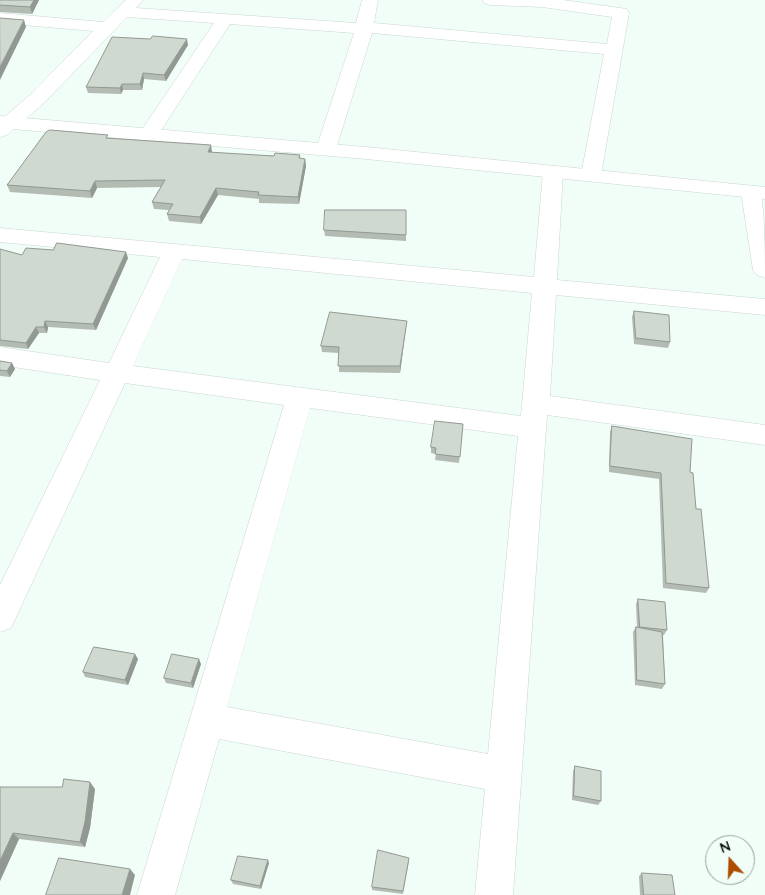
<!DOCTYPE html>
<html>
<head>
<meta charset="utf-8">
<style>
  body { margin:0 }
  #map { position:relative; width:765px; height:895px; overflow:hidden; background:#f1fef8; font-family:Quicksand,sans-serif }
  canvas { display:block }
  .north { position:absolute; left:705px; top:835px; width:50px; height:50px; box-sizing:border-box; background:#f1fef8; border:1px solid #96a09b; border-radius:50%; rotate:340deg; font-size:14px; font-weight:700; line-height:20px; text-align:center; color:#0d1210 }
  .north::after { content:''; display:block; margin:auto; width:18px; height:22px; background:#ac4d00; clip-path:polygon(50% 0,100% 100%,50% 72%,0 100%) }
</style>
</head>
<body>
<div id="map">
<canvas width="765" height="895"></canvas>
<div class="north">N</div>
</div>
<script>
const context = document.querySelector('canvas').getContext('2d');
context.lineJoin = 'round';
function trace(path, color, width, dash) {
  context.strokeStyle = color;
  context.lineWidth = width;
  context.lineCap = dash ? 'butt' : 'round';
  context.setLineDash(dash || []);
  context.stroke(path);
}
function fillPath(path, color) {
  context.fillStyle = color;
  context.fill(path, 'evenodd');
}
const minor = new Path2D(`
  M126 0H143L136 8 356 23 362 0H378L374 23 607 44 612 17 542 7 490 5 484 3 482 0H563L627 9 629 13 601 175 598 179 591 181 584 179 581 175 604 54 372 33 336 149 333 153 326 155 319 153 316 149 354 33 230 24 156 138 149 140 142 138 139 134 214 23 127 17 44 103 7 135 0 137V121L30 95 93 31 0 23V13L103 22Z
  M553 166 560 168 563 172 557 280 765 299V315L556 295 550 396 765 425V445L547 415 513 895H475L485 789 219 739 175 895H137L284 405 125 383 11 628 0 632V585L100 380 0 365V347L109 363 160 257 0 242V228L534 277 543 172 546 168ZM182 259 532 293 521 416 133 366ZM310 408 518 436 488 754 227 707Z
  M752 186 759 188C765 202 765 258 765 278L757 275 753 270 741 192 745 188Z`);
const major = new Path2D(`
  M0 116 366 147 765 187V199L366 159 0 128Z`);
trace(minor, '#c8d5d0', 1);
trace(major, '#c8d5d0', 1);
fillPath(minor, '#fff');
fillPath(major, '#fff');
fillPath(new Path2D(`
  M0 0H39L32 14 0 12Z
  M188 45 166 81 144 79 142 90H123L121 94 88 93 86 87Z
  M108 138 212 153 274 156 300 155V158L305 159 306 166 299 204 259 203V199L218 195 201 224 169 221 167 214 169 210 154 209 152 202 161 187 97 188 92 198 10 192 7 185Z
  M406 210V241L325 236 324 230Z
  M0 249 22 255 128 258 96 330 48 327 47 333H39L28 349 0 346Z
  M634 311 670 342 668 348 634 344 632 317Z
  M406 327 400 373 339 372V353L322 352 321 346Z
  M0 361 12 363 15 369 10 377 0 376Z
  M463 424 459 463 435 460 436 454 431 453V447Z
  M612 426 690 472 709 588 706 593 663 588 659 479 609 472 610 432Z
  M638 599 667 630 664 635H663L665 684 662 689 635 685 633 632 636 627H637L636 604Z
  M138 659 128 685 85 677 83 672Z
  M201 664 193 688 166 683 164 678Z
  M575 766 601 801 598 805 572 800 573 771Z
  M0 787 95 789 90 828 85 847 19 839 0 881Z
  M409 861 403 894 372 890V887Z
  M269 863 261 889 233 884 231 880Z
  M642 873 675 895H640L639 876Z`), '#b3bbb3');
fillPath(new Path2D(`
  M34 0H39L32 14 30 7Z
  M24 20 26 27 0 80V67Z
  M187 39 188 45 166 81 164 75Z
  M143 73 144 79 142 90 140 84Z
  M122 84 123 90 121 94 120 88Z
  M211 145 212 152H208Z
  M305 159 306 166 299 204 298 197Z
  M95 181 97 188 92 198 90 191Z
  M216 188 218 195 201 224 200 217Z
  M126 252 128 258 96 330 93 324Z
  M45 321 48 327 47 333 44 327Z
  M407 321 406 327 400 373V366Z
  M36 327 39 333 28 349 26 343Z
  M12 363 15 369 10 377 7 371Z
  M135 654 138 659 128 685 125 680Z
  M199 659 201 664 193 688 191 683Z
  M90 782 95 789 90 828 85 847 80 842Z
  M13 833 19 839 0 881V861Z
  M268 860 269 863 261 889 260 886Z
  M130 869 135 875 130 895H122Z`), '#929892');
const building = new Path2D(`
  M0 0H34L30 7 0 5Z
  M0 18 24 20 0 67Z
  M153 36 187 39 164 75 143 73 140 84H122L120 88 86 87 112 37 150 39Z
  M50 130 108 135 106 138 211 145 208 152 274 156 275 153 300 155 299 158 305 159 298 197 258 195 259 192 216 188 200 217 167 214 173 204 152 202 165 180 95 181 90 191 7 185 46 132Z
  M325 210H406V235L324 230Z
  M57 243 126 252 93 324 45 321 44 327H36L26 343 0 340V249L22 255 26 248 53 250Z
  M634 311 669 315 670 342 636 338Z
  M330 312 407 321 400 366H338L339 347 321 346Z
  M0 361 12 363 7 371 0 370Z
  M435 421 463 424 460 457 435 454 436 448 431 447Z
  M612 426 692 439 690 472 693 473 696 509H701L709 588 666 583 661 473 610 466Z
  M638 599 665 602 667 630 640 627Z
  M636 627 662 632 665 684 637 680Z
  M94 647 135 654 125 680 83 672Z
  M172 654 199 659 191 683 164 678Z
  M575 766 601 771V801L574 796Z
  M64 779 90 782 85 822 80 842 13 833 0 861V787H62Z
  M378 850 409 858 403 891 372 887Z
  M238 856 268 860 260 886 231 880Z
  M59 858 130 869 122 895H46Z
  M642 873 672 875 675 895H644Z`);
fillPath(building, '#d0d9d0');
trace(building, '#929892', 1);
</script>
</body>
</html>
